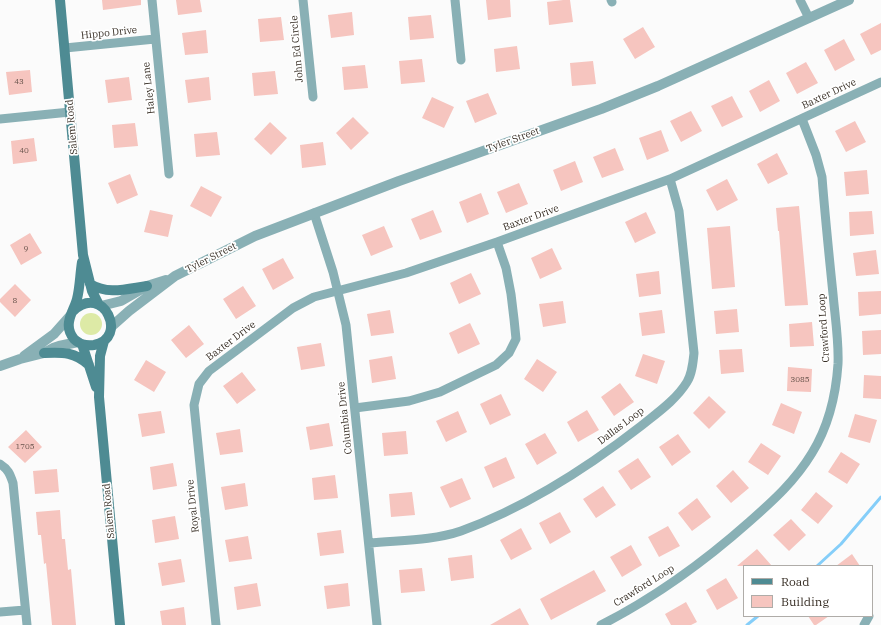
<!DOCTYPE html>
<html>
<head>
<meta charset="utf-8">
<style>
  body { margin:0 }
  #map { position:relative; width:881px; height:625px; overflow:hidden; background:#fbfbfb; font-family:"IBM Plex Serif",serif }
  canvas { display:block }
  .legend { position:absolute; left:743px; top:565px; width:130px; height:52px; box-sizing:border-box; background:#fff; border:1px solid #afaca8; margin:0; padding:5px 7px; list-style:none; font-size:12px; color:#382f26 }
  .legend li { display:flex; align-items:center; gap:8px; height:20px }
  .legend b { width:20px; border:1px solid #afaca8 }
</style>
</head>
<body>
<div id="map">
<canvas width="881" height="625"></canvas>
<ul class="legend">
<li><b style="height:5px;background:#4e8b93"></b>Road</li>
<li><b style="height:11px;background:#f6c5bf"></b>Building</li>
</ul>
</div>
<script>
const context = document.querySelector('canvas').getContext('2d');
context.lineJoin = 'round';
function fillPath(path, color) {
  context.fillStyle = color;
  context.fill(path, 'evenodd');
}
function trace(path, color, width, dash) {
  context.strokeStyle = color;
  context.lineWidth = width;
  context.lineCap = dash ? 'butt' : 'round';
  context.setLineDash(dash || []);
  context.stroke(path);
}
function drawText(font, color, halo, rows, align = 'center') {
  context.font = font + ' "IBM Plex Serif",serif';
  context.lineWidth = 3.5;
  context.setLineDash([]);
  context.textBaseline = 'middle';
  context.strokeStyle = halo;
  context.fillStyle = color;
  for (const [text, x, y, turn = 0] of rows) {
    context.save();
    context.translate(x, y);
    context.rotate((+turn || 0) * Math.PI / 180);
    context.textAlign = isNaN(turn) ? turn : align;
    if (halo) context.strokeText(text, 0, 0);
    context.fillText(text, 0, 0);
    context.restore();
  }
}
fillPath(new Path2D(`
  M80 324a11 11 0 1 1 22 0a11 11 0 1 1-22 0Z`), '#ddeaa6');
trace(new Path2D(`
  M817 566 841 544 881 497
  M747 625 758 616`), '#85cef9', 3);
fillPath(new Path2D(`
  M102 0H141V5L103 10Z
  M176 0H200L202 12 178 15Z
  M486 0H510L511 17 488 20Z
  M563 0H570L573 22 549 25 547 2Z
  M352 12 354 35 331 38 328 15Z
  M431 15 434 38 410 40 408 17Z
  M281 17 284 40 260 42 258 19Z
  M881 23V50L871 55 860 34Z
  M643 27 655 47 635 59 623 39Z
  M206 30 208 53 185 55 182 33Z
  M844 39 855 60 835 71 824 50Z
  M517 46 520 69 496 72 494 49Z
  M422 59 425 82 401 84 399 61Z
  M593 61 596 84 572 86 570 63Z
  M806 62 818 83 797 94 786 73Z
  M365 65 368 88 344 90 342 67Z
  M30 70 32 92 9 95 6 72Z
  M275 71 278 94 254 96 252 73Z
  M129 77 132 100 108 103 105 80Z
  M209 77 211 100 188 103 185 80Z
  M769 80 780 101 760 112 749 91Z
  M488 93 497 114 475 123 466 101Z
  M732 96 743 117 722 127 711 106Z
  M432 97 454 107 444 128 422 118Z
  M691 111 702 131 681 142 670 121Z
  M353 117 369 133 351 150 336 133Z
  M855 121 866 142 846 152 835 131Z
  M270 122 287 138 271 155 254 139Z
  M135 123 138 146 114 148 112 125Z
  M661 130 669 151 647 160 639 138Z
  M217 132 220 155 196 157 194 134Z
  M34 138 37 161 13 164 11 141Z
  M323 142 326 165 302 168 300 145Z
  M615 148 624 170 602 178 593 157Z
  M777 153 788 174 768 184 757 164Z
  M575 161 583 182 561 191 553 170Z
  M867 170 869 194 846 196 844 172Z
  M130 174 138 195 117 204 108 183Z
  M727 179 738 200 717 211 706 190Z
  M519 183 528 204 506 213 497 192Z
  M201 186 222 197 211 217 190 206Z
  M481 193 489 214 467 223 459 202Z
  M799 206 808 305 785 306 779 231H778L776 208Z
  M150 210 173 215 168 237 144 232Z
  M433 210 442 232 420 240 411 219Z
  M872 211 874 234 850 236 849 212Z
  M646 212 656 233 635 243 625 222Z
  M384 226 393 247 371 256 362 235Z
  M730 226 735 287 712 289 707 228Z
  M30 233 42 253 21 265 10 245Z
  M552 248 562 269 540 279 531 258Z
  M876 250 879 274 856 276 853 253Z
  M283 258 294 278 273 290 262 269Z
  M659 271 661 294 639 297 636 274Z
  M471 273 481 294 459 304 450 283Z
  M15 284 31 300 15 317 0 302V299Z
  M243 286 256 306 236 319 223 299Z
  M881 291V314L859 316 858 292Z
  M563 301 566 323 543 327 539 304Z
  M737 309 739 332 716 334 714 311Z
  M390 310 394 333 371 336 367 314Z
  M662 310 665 333 642 336 639 313Z
  M812 322 814 346 790 347 789 324Z
  M470 323 480 344 458 354 449 333Z
  M189 325 204 344 186 358 171 340Z
  M881 330V354L863 355 862 331Z
  M321 343 325 366 301 370 297 347Z
  M742 349 744 372 721 374 719 350Z
  M643 354 665 361 657 384 635 376Z
  M392 356 396 379 372 383 369 360Z
  M537 359 557 372 543 392 524 379Z
  M146 360 166 372 154 392 134 380Z
  M788 367 812 369 811 392 787 391Z
  M242 372 256 390 237 404 223 386Z
  M864 375 881 376V399L863 398Z
  M620 383 634 402 614 416 601 397Z
  M501 394 511 415 490 425 480 404Z
  M709 396 726 412 709 429 693 413Z
  M781 403 802 412 794 434 772 425Z
  M587 410 599 430 578 442 567 422Z
  M161 411 165 433 142 437 138 414Z
  M458 411 467 432 446 442 436 421Z
  M855 414 877 420 870 443 848 437Z
  M329 423 333 446 310 450 306 427Z
  M240 429 243 452 220 455 216 433Z
  M26 430 42 447 25 463 8 447Z
  M406 431 408 454 384 456 382 433Z
  M545 433 557 453 537 465 525 444Z
  M678 434 691 452 672 466 659 447Z
  M761 443 781 456 768 475 748 462Z
  M841 452 860 464 847 484 828 472Z
  M506 457 515 478 493 488 484 467Z
  M638 458 651 477 631 490 618 471Z
  M173 463 177 486 153 490 150 467Z
  M57 469 59 492 35 494 33 471Z
  M733 470 749 488 731 503 716 486Z
  M335 475 338 498 314 500 312 478Z
  M462 478 471 499 450 508 440 487Z
  M245 483 248 506 225 510 221 487Z
  M603 486 616 505 596 518 583 499Z
  M412 492 415 515 391 517 389 494Z
  M816 492 833 506 818 524 801 510Z
  M697 498 711 517 692 531 678 513Z
  M60 510 62 539H65L68 570 71 569 76 625H52L46 563 44 564 41 535H38L36 512Z
  M560 512 571 532 550 544 539 523Z
  M175 516 179 539 155 543 152 520Z
  M791 519 806 535 789 551 773 535Z
  M668 526 680 546 659 557 648 537Z
  M521 528 532 549 511 560 500 540Z
  M341 530 344 553 320 556 317 533Z
  M248 536 252 559 229 562 225 540Z
  M631 545 642 565 622 577 610 557Z
  M757 549 772 566H737Z
  M852 554 860 566H836Z
  M472 555 474 578 451 581 448 558Z
  M181 559 185 582 162 586 158 563Z
  M422 568 425 591 401 593 399 570Z
  M594 570 606 591 551 620 540 599Z
  M726 578 738 598 717 610 706 590Z
  M257 583 261 606 237 610 234 587Z
  M348 583 350 606 327 609 324 586Z
  M686 602 697 622 691 625H671L665 614Z
  M184 607 186 625H162L160 611Z
  M520 608 529 625H490Z
  M808 616H829L816 625H814Z`), '#f6c5bf');
trace(new Path2D(`
  M152 0 169 174
  M303 0 313 97
  M455 0 461 60
  M611 0 612 2
  M800 0 809 18
  M65 48 155 39
  M0 119 70 112
  M314 213 333 272 346 325 377 625
  M355 408 409 401 440 392 496 365 509 353 516 339 514 319 511 294 506 268 497 242
  M0 464C8 469 10 474 13 483L27 625
  M369 543C399 540 432 541 461 531 527 507 587 468 641 426 657 413 676 400 687 382 692 374 693 363 694 353L679 211 670 179
  M0 612 25 610
  M216 625 194 405 199 384 209 371 293 308 314 297 406 273 497 242 670 179 881 82
  M601 625C654 598 705 561 749 522 774 500 795 481 812 453 828 427 836 394 838 364 839 341 835 317 833 294 829 255 825 216 822 177L816 155 802 119
  M864 625 869 616`), '#89b0b5', 9);
trace(new Path2D(`
  M101 306 121 301 147 286 166 280
  M111 327 129 311 175 276 255 236 399 181 601 109 658 86 849 0
  M24 356 54 334 70 316
  M0 366 20 359 44 353 53 348 59 346 78 342`), '#89b0b5', 10);
trace(new Path2D(`
  M60 0 83 255 92 291 99 305
  M90 284C108 295 126 289 147 286
  M73 311C104 282 129 339 94 345 87 346 79 344 74 339 70 334 68 328 69 322 70 314 75 307 77 299 80 287 80 275 82 262
  M104 341 100 356 99 397 120 625
  M82 344 96 387
  M44 353C63 352 75 352 89 365`), '#4e8b93', 10);
drawText('8px', '#68544c', null, [
  ["43",19,82],
  ["40",24,151],
  ["9",26,249],
  ["8",15,301],
  ["3085",800,380],
  ["1705",25,447]
]);
drawText('10px', '#382f26', '#fff', [
  ["Hippo Drive",109,33,-6],
  ["John Ed Circle",297,49,-95],
  ["Haley Lane",149,88,-96],
  ["Baxter Drive",829,94,-25],
  ["Salem Road",72,127,-95],
  ["Tyler Street",513,140,-20],
  ["Baxter Drive",531,218,-20],
  ["Tyler Street",211,258,-27],
  ["Crawford Loop",824,328,-94],
  ["Baxter Drive",231,341,-37],
  ["Columbia Drive",345,418,-96],
  ["Dallas Loop",621,426,-37],
  ["Royal Drive",193,506,-96],
  ["Salem Road",109,511,-95],
  ["Crawford Loop",644,586,-32]
]);
</script>
</body>
</html>
